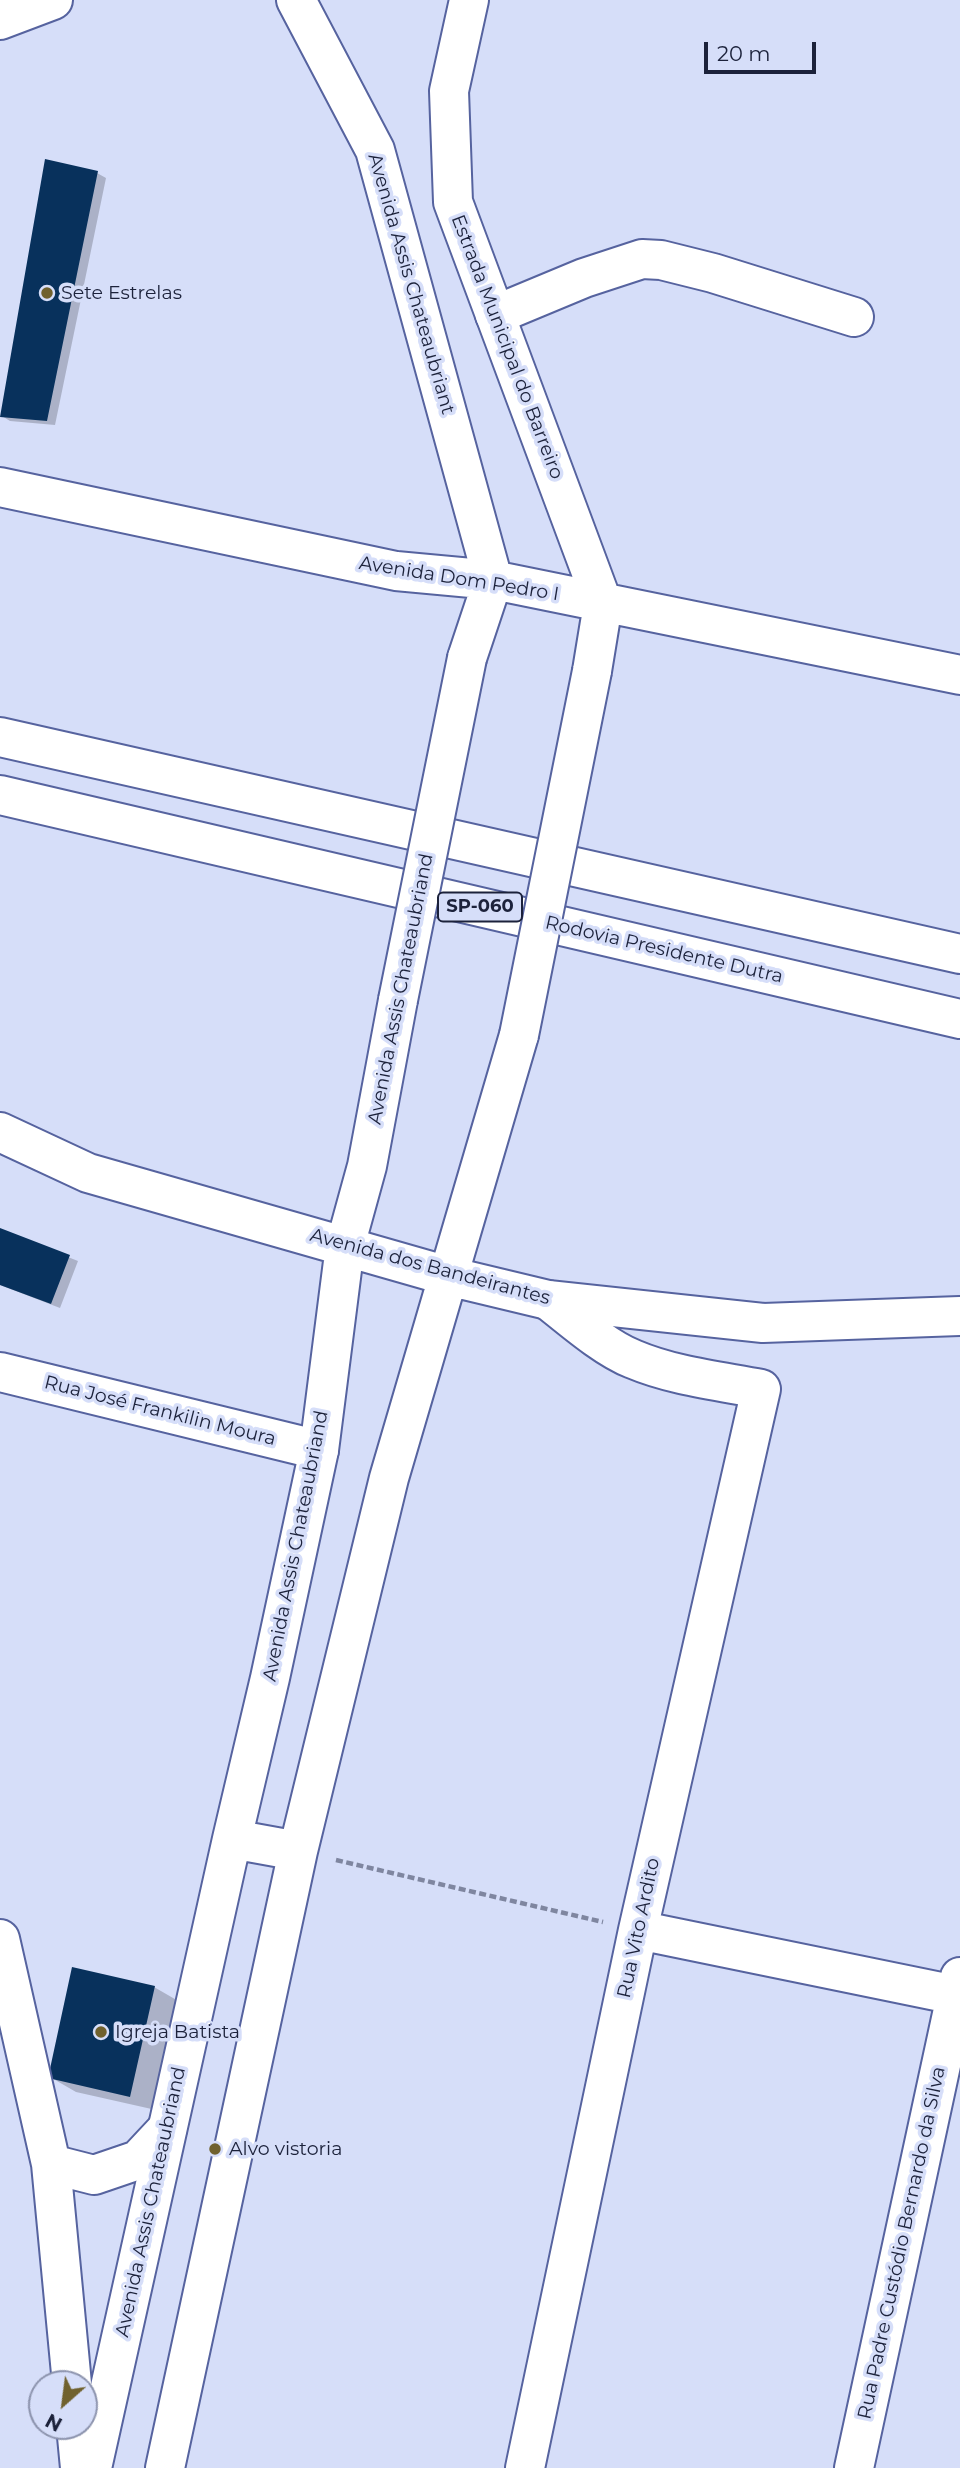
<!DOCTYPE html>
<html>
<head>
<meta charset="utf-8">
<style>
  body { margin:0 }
  #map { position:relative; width:960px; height:2468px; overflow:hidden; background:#d6def9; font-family:Montserrat,sans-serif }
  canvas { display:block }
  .north { position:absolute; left:28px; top:2370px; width:70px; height:70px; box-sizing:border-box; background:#d6def9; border:2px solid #8c93ad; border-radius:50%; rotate:208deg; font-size:19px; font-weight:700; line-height:28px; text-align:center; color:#1c223b }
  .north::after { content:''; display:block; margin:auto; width:24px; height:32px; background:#70612e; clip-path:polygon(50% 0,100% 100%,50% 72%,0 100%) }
  .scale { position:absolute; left:704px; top:42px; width:112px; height:32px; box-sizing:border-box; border:4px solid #1c223b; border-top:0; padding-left:9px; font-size:21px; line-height:24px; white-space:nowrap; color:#1c223b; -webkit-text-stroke:5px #d6def9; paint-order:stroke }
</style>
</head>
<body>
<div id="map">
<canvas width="960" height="2468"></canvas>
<div class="north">N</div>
<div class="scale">20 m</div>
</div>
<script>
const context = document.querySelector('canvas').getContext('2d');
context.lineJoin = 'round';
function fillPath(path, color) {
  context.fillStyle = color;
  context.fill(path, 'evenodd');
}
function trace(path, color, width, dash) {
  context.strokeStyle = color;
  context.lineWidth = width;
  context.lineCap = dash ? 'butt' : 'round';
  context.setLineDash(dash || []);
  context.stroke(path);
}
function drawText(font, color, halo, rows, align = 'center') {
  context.font = font + ' Montserrat,sans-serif';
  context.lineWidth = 7;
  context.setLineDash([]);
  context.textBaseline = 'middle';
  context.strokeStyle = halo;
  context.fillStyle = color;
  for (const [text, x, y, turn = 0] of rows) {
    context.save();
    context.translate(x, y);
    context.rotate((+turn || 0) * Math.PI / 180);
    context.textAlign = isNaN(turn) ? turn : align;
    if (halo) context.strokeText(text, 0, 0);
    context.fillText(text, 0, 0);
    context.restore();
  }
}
fillPath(new Path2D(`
  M97 173 106 178 55 425 10 421 2 416Z
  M0 1230 78 1261 60 1308 0 1285Z
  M154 1987 180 2002 156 2110 76 2092 50 2077Z`), '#0003');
fillPath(new Path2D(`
  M45 159 98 171 47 421 0 417Z
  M0 1228 70 1255 51 1304 0 1285Z
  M72 1967 155 1986 130 2097 48 2078Z`), '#08315c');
const minor = new Path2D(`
  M0 20 53 0
  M495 315 584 278 642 259 661 260 713 273 854 317
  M0 1372 319 1450
  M638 1930 960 1996
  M0 1939 51 2164 72 2384
  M51 2164 94 2175 138 2160 167 2129
  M76 2426 80 2468
  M525 2468 638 1930 761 1389C719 1381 673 1376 633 1359 605 1348 572 1319 548 1300
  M854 2468 960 1977`);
const major = new Path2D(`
  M296 0 375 150 493 580
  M469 0 449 91 453 202 603 604 592 671
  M0 487 396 571 493 580 960 675
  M467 658 493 580
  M0 1132 88 1173 448 1276 548 1300 763 1323 960 1316
  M232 1839 298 1851
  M92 2468 232 1839 270 1678 319 1450 345 1246 367 1166 398 1000
  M165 2468 298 1851 389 1478 519 1035`);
const highway = new Path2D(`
  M0 737 960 954
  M0 795 960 1019`);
trace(minor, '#56639f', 42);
trace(major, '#56639f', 42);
trace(highway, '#56639f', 42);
trace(new Path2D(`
  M336 1860 603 1922`), '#7f86a0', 4.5, [7, 3.5]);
trace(minor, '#fff', 38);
trace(major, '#fff', 38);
trace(highway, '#fff', 38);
const majorBridge = new Path2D(`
  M398 1000 467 658
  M519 1035 592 671`);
trace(majorBridge, '#56639f', 42, []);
trace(majorBridge, '#fff', 38);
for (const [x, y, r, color] of [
  [47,293,7,"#70612e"],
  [101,2032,7,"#70612e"],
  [215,2149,7,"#70612e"]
]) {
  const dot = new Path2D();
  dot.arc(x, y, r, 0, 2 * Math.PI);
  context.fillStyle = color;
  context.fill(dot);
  trace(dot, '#d6def9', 2.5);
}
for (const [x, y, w] of [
  [480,907,84]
]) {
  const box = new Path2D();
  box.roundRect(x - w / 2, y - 14.5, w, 29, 5);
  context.fillStyle = '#d6def9';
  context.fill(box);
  trace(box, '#1c223b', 2);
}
drawText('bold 18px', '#1c223b', null, [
  ["SP-060",480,907]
]);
drawText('19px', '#1c223b', '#d6def9', [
  ["Avenida Assis Chateaubriant",411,284,74],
  ["Estrada Municipal do Barreiro",507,347,69],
  ["Avenida Dom Pedro I",459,579,9],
  ["Rodovia Presidente Dutra",664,950,13],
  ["Avenida Assis Chateaubriand",401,989,-79],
  ["Avenida dos Bandeirantes",430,1267,15],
  ["Rua José Frankilin Moura",160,1411,14],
  ["Avenida Assis Chateaubriand",296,1546,-79],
  ["Rua Vito Ardito",639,1928,-78],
  ["Avenida Assis Chateaubriand",151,2202,-78],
  ["Rua Padre Custódio Bernardo da Silva",902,2243,-78]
]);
drawText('19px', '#1c223b', '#d6def9', [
  ["Sete Estrelas",61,293],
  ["Igreja Batista",115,2032],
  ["Alvo vistoria",229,2149]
], 'left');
</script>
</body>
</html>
